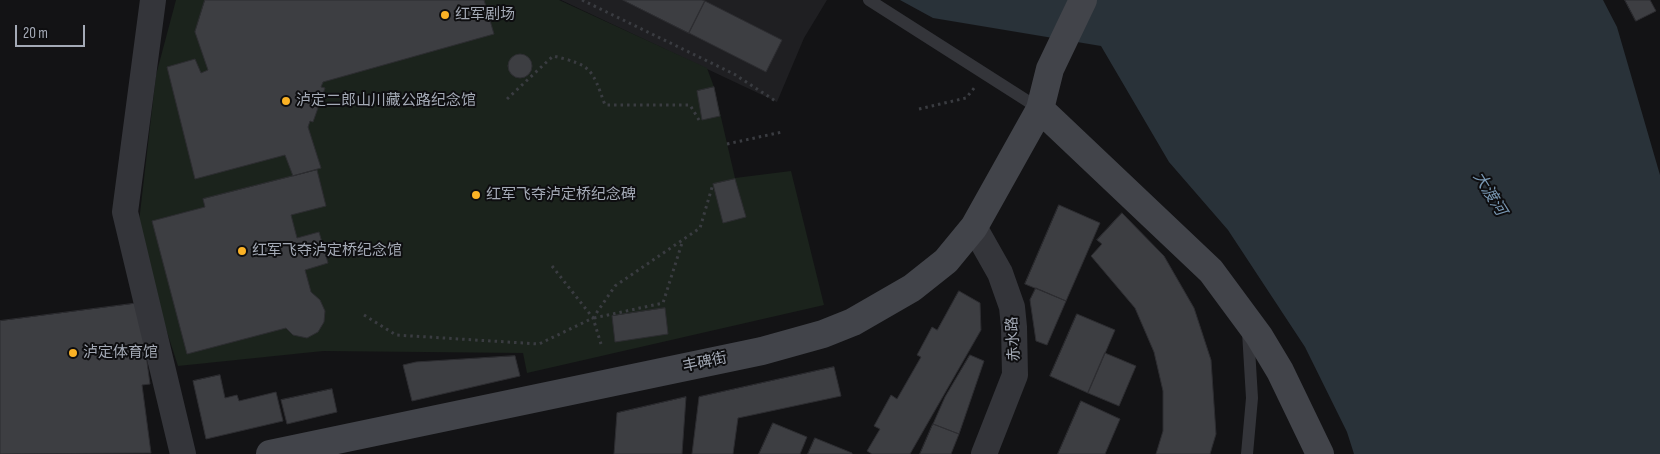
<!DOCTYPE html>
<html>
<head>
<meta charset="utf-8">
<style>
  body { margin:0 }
  #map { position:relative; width:1660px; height:454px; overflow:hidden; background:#131315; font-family:"Sofia Sans Condensed",sans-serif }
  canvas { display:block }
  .scale { position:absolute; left:15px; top:25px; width:70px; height:22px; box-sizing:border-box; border:2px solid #a4aab6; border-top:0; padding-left:6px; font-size:15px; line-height:18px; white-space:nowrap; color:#a4aab6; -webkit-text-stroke:4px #0e0e10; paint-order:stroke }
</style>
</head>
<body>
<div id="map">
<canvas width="1660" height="454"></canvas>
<div class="scale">20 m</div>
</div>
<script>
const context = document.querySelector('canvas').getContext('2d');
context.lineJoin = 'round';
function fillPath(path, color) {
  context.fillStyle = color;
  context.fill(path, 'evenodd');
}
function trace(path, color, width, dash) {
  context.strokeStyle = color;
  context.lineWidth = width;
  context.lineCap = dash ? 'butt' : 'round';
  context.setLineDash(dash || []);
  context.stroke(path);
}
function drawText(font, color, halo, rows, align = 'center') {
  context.font = font + ' "Sofia Sans Condensed","Noto Sans SC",sans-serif';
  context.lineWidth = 4;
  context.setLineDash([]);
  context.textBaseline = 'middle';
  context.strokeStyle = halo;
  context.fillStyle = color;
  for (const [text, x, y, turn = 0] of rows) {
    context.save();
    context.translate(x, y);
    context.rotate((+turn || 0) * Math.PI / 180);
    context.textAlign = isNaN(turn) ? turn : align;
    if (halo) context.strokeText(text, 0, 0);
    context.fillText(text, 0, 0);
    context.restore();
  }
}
fillPath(new Path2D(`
  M561 0H827L804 38 777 102Z`), '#1f1f22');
fillPath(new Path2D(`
  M176 0H559L707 68 714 87 735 178 791 171 824 305 527 373 523 353 323 351 178 366 137 239 156 75Z`), '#1b231c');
fillPath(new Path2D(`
  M900 0H1603L1617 27 1660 175V454H1354L1347 432 1305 347 1228 230 1169 162 1101 46 933 18Z`), '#293239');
const building = new Path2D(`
  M205 0H484L494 34 323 82 321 87 325 88 313 122 310 121 308 127 321 168 293 176 285 155 195 179 167 67 195 59 201 73 208 70 195 32Z
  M623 0H702L705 1 689 33Z
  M1625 0H1650L1656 11 1636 21Z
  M705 1 782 40 766 72 689 33Z
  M508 66a12 12 0 1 1 24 0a12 12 0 1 1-24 0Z
  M714 87 720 116 702 120 697 91Z
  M317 170 326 206 291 215 297 238 319 232 328 263 305 270 311 292 320 300 325 311 324 322 318 332 307 338 293 335 286 328 187 354 152 221 205 207 203 199Z
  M735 179 746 217 723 223 713 184Z
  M1059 205 1100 223 1066 301 1025 284Z
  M1122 213 1164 256 1194 308 1211 360 1216 434 1210 454H1156L1163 431V391L1154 352 1135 308 1091 256 1102 244 1097 240Z
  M1036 288 1066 301 1047 345 1036 341 1030 300Z
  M959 291 980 303 981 330 910 454H872L867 451 880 429 874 426 891 395 897 399 921 357 917 355 932 327 937 330Z
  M139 303 150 384 142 385 151 453 0 454V321Z
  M665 308 668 334 615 342 612 316Z
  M1077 314 1115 330 1088 393 1050 376Z
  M1105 353 1136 366 1119 406 1088 393Z
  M970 355 984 361 959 434 933 424 945 397Z
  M515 356 520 376 412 401 403 365 416 362Z
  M834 367 841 396 738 418 733 454H692L699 397Z
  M220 375 225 398 237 395 239 401 276 392 283 421 206 439 193 381Z
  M332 389 337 412 287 424 281 400Z
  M686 397 682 454H614L617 413Z
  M1081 401 1120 419 1105 454H1058Z
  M773 423 807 437 800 454H759Z
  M933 424 959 434 951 454H920Z
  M815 438 852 453V454H808Z`);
fillPath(building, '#3d3e42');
trace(building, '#2d2d31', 1);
trace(new Path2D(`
  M582 0 734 74 777 102
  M507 99 553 56C592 65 592 69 605 105H690L699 120
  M919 109 966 98 975 87
  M727 144 782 132
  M552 266 593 318 601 344
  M364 315 396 335 539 344 593 318 615 286 700 228 713 184
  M594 318 663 303 682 243`), '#3a3c41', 3, [2.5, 4]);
trace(new Path2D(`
  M869 0 1040 109
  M1247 454 1252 398 1248 332`), '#34353a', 12);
trace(new Path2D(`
  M153 0 125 212 183 454
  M974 227 1000 273 1012 307 1014 327 1015 375 984 454`), '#34353a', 26);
trace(new Path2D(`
  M1040 109 1211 271 1259 336 1280 371 1320 454
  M270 454 762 351 823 334 853 322 912 288 946 261 974 227 1040 109 1050 69 1083 0`), '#42444a', 28);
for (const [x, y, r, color] of [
  [445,15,5,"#fbb225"],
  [286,101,5,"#fbb225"],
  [476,195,5,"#fbb225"],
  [242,251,5,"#fbb225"],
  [73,353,5,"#fbb225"]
]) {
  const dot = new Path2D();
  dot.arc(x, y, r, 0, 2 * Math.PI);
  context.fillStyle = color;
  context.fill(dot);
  trace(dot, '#0e0e10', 2);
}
drawText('15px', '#a4aab6', '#0e0e10', [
  ["红军剧场",455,15],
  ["泸定二郎山川藏公路纪念馆",296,101],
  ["红军飞夺泸定桥纪念碑",486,195],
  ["红军飞夺泸定桥纪念馆",252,251],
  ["泸定体育馆",83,353]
], 'left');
drawText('15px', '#a4aab6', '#0e0e10', [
  ["赤水路",1014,339,-93],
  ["丰碑街",705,363,-12]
]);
drawText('italic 16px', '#7998b3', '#0e0e10', [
  ["大渡河",1489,194,58]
]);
</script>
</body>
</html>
